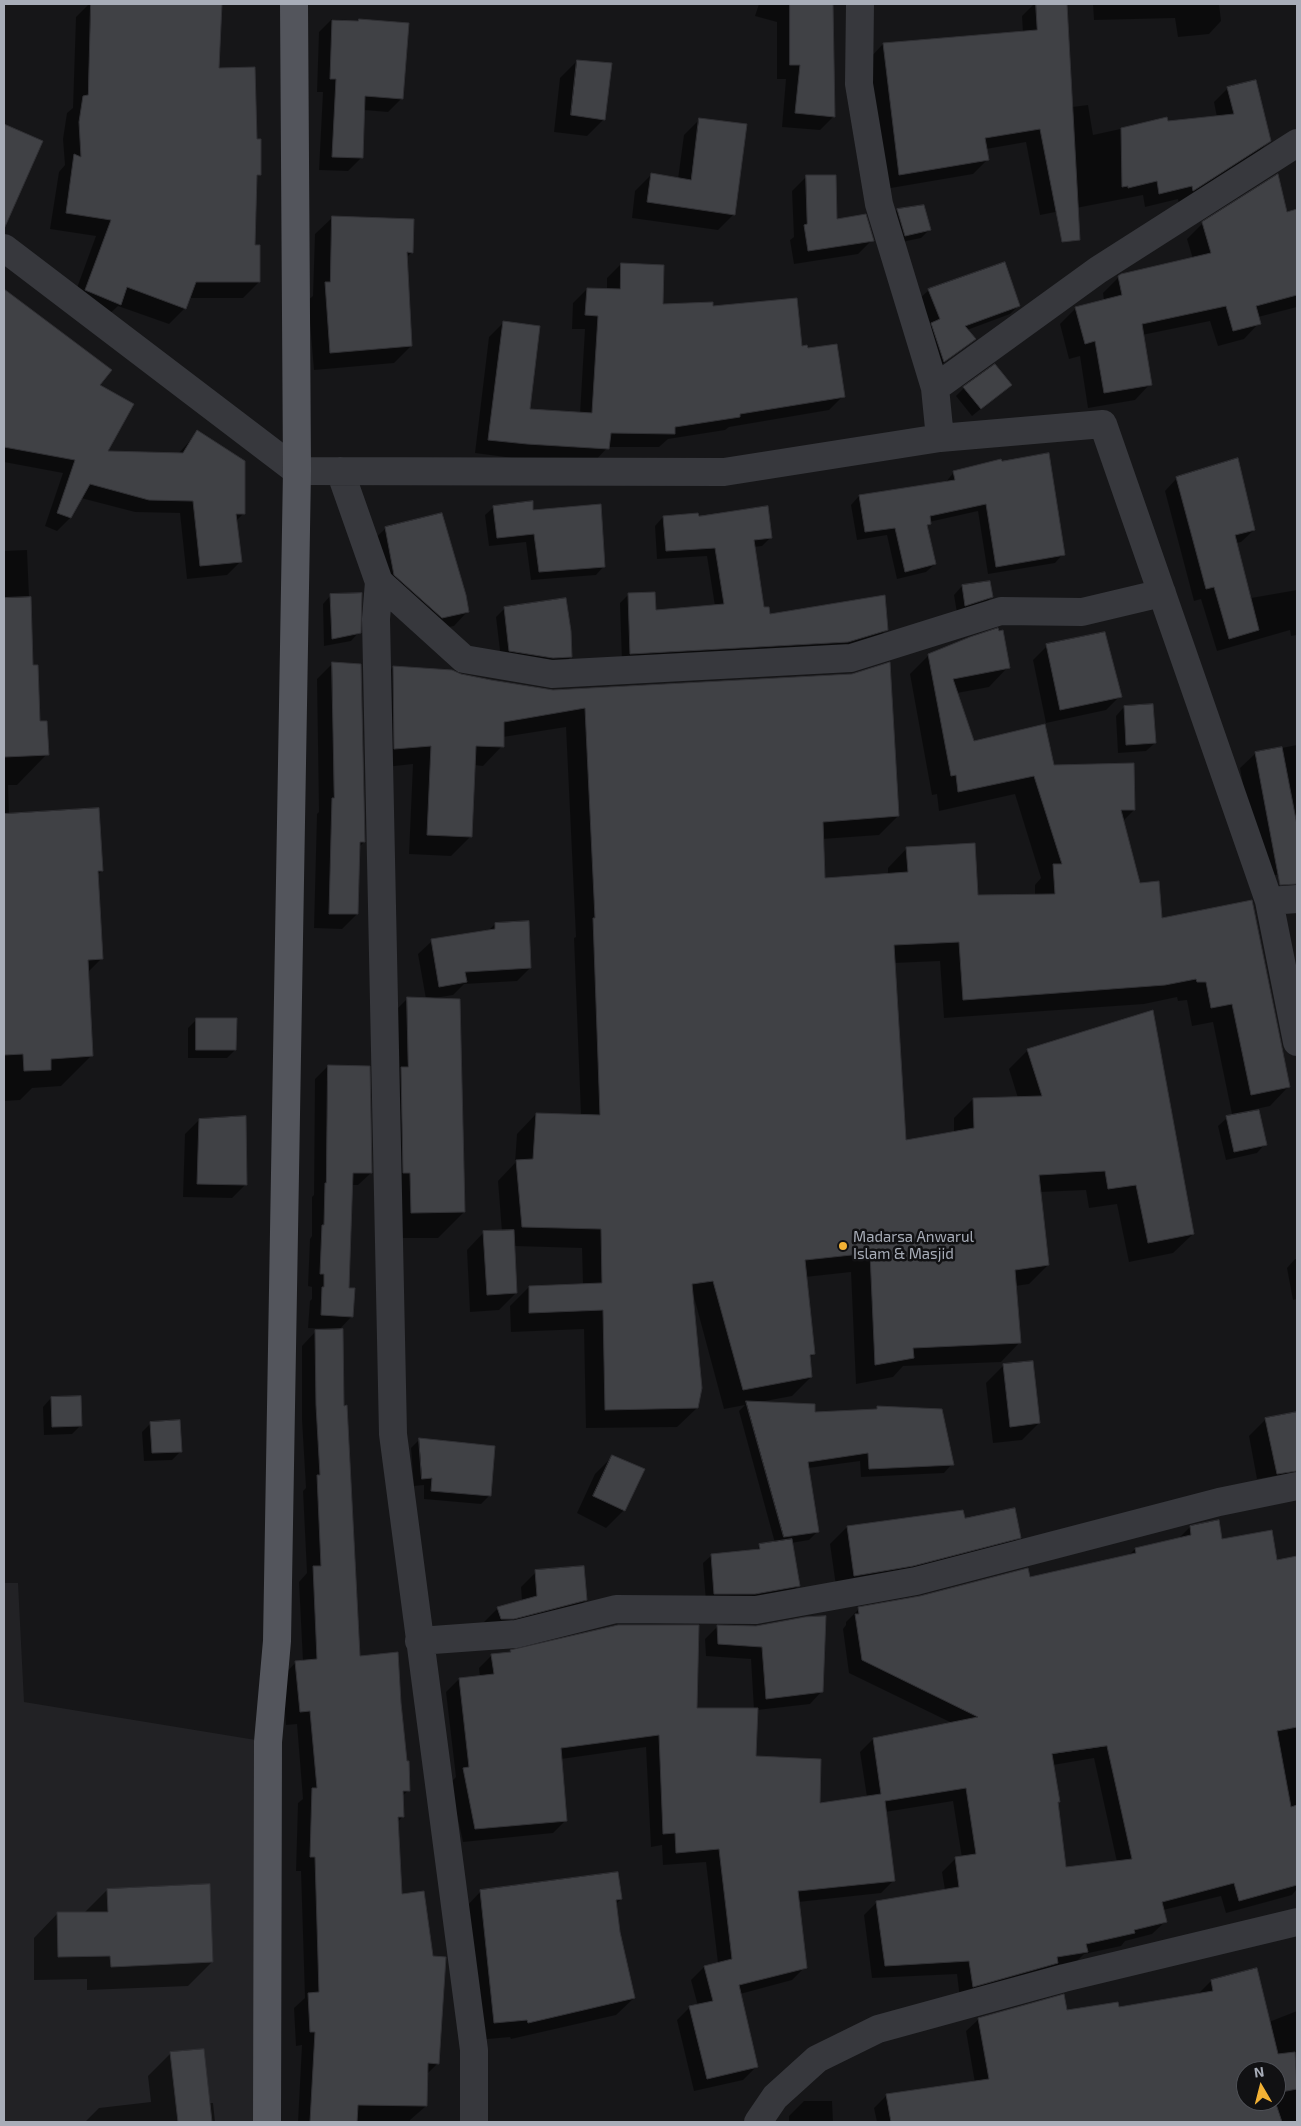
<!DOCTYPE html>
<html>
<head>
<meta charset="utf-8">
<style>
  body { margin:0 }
  #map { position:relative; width:1301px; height:2126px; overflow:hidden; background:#161618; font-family:"Exo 2",sans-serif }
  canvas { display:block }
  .frame { position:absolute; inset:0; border:5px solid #a8adb8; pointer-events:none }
  .north { position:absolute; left:1236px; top:2061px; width:50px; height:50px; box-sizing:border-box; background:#111113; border:1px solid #4d4f55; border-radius:50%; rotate:352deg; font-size:14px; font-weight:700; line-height:20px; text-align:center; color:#a8adb8 }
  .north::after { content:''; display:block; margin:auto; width:18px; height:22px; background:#f2b134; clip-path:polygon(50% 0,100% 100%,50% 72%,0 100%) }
</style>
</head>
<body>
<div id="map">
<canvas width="1301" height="2126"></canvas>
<div class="frame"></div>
<div class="north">N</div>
</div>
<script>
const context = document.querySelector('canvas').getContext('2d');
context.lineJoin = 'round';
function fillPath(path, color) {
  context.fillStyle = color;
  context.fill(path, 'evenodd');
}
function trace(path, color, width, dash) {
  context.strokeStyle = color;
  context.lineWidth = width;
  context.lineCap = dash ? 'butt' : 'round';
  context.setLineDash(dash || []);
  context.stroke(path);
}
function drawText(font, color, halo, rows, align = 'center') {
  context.font = font + ' "Exo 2",sans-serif';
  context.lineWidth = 5;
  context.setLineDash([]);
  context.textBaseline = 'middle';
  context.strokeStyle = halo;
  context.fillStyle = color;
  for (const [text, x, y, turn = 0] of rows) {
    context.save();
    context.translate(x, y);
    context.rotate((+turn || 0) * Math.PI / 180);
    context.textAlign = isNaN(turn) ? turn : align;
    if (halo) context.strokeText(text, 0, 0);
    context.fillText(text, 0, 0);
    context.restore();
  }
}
fillPath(new Path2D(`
  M4 1583H18L24 1702 268 1742 267 2122H4Z`), '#222225');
fillPath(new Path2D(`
  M89 4H221L218 69 255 141 259 174 256 178 254 247 259 282 243 298H189L185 308 169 324 118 306 103 320 70 307 96 236 50 229 59 172 65 165 63 139 67 113 73 108 76 17Z
  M759 4H831L834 116 820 130 782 127 786 79H777V22L755 16Z
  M1034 4H1066L1072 107 1088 105 1093 135 1166 119 1167 122 1217 117 1214 102 1228 88 1270 140 1256 155 1179 204 1178 199 1145 207 1143 195 1040 215 1026 142 986 149 987 160 973 174 885 189 869 59 883 44 1023 33 1022 16Z
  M1093 4H1219L1221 21 1209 34 1178 37 1175 18 1094 20Z
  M332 19 408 24 402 98 388 112 364 110 362 157 348 171 319 170 323 92H317L319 32Z
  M577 61 604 119 587 136 554 132 560 78Z
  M700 119 734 214 718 230 632 218 635 191 651 175 678 179 684 135Z
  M4 126 21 188 4 205Z
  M806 177 836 221 872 240 858 254 794 264 790 240 794 237 792 191Z
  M897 210 930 229 921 238 897 243 889 219Z
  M1297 210V307L1258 317 1259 323 1244 339 1218 346 1210 321 1142 335 1150 384 1135 400 1088 408 1080 356 1069 359 1060 324 1076 308 1104 300 1103 293 1119 277 1193 259 1187 239 1203 223Z
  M333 217 412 252 406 258 411 346 394 363 314 370 308 300 313 296 315 234Z
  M621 264 662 305 712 307 801 347 843 396 829 410 729 427 725 430 668 439 659 447H608L594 462 513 458 475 453 489 337 503 323 529 410 580 414 585 329H572L573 303 587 289 607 290V278Z
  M929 290 1019 305 1010 314 967 330 974 339 935 370 924 332 931 325 920 298Z
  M12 297 98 385 106 452 178 454 198 432 244 513 236 521 240 562 227 575 187 579 180 513 135 512 81 498 70 518 57 531 45 526 63 473 4 462V306Z
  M1010 385 972 416 956 396 964 388Z
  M1001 462 1063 554 1055 563 988 574 978 511 929 522 926 528 935 564 926 572 897 579 887 535 857 540 851 505 859 496 946 482 954 472Z
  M1177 478 1254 530 1241 542 1236 543 1251 598 1297 590V635L1291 636 1290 630 1217 651 1201 599 1194 601 1165 491Z
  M494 507 532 511 604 566 596 575 531 580 526 542 489 546 485 515Z
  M441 514 467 612 454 626 427 631 381 589 371 542 385 529Z
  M663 517H698L771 537 762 546 754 547 763 609 769 616 886 630 878 638 839 650 622 662 620 603 629 594 655 611 715 606 707 556 657 559 655 526Z
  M27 550 32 667 39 723 47 754 17 785H8L9 815 102 871 97 875 101 959 87 973 91 1056 61 1086 32 1088 20 1100 4 1101V551Z
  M989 582 992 597 983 605 957 613 954 595 962 586Z
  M331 595 359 632 351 641 324 646 323 604Z
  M505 608 571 657 562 665 501 659 496 617Z
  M1047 646 1120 696 1106 710 1046 723 1033 660Z
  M929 655 1008 667 989 687 957 693 973 743 1053 766 1134 810 1123 821 1139 885 1161 920 1251 902 1289 1086 1270 1106 1232 1114 1213 1022 1192 1026 1187 1000 1178 1001 1177 997 1144 1004 944 1018 940 961 894 963 905 1142 954 1133V1118L973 1099 1018 1098 1009 1069 1028 1050 1193 1234 1173 1253 1129 1262 1117 1204 1089 1208 1086 1190 1040 1192 1048 1265 1029 1284 1015 1286 1020 1342 1001 1362 903 1366 893 1377 856 1384 851 1272 805 1277 814 1354 809 1358 811 1377 792 1396 760 1402 814 1414 875 1410 877 1408 952 1464 944 1473 861 1477 860 1461 808 1468 818 1531 809 1540 791 1543 798 1586 790 1594 706 1602 703 1563 712 1555 755 1551 760 1546 775 1543 739 1411 745 1405 724 1409 694 1297 697 1408 677 1427 586 1428 584 1329 511 1332 510 1306 529 1287 583 1285 582 1248 514 1246 516 1293 499 1310 470 1312 467 1250 484 1232H502L498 1181 515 1163 517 1134 536 1114 581 1115 574 938 576 937 566 727 503 737 502 746 483 766 474 765 471 836 451 856 409 854 413 764 376 768 374 687 393 667 461 676 553 691 898 816 879 835 822 839 824 879 888 874V868L907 848 977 896H1035V885L1041 878 1015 794 939 811 937 794 932 795 910 674Z
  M332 664 364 842 359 847 357 914 342 929 314 928 317 814 319 812 317 679Z
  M1124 707 1155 743 1146 751 1118 753 1116 716Z
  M1297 745V871L1260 878 1240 768 1256 753Z
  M495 924 530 968 517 981 464 984 453 995 435 998 464 1212 438 1238H386L382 1024 408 998 426 999 418 954 432 941 488 931Z
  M197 1019 235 1050 227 1058H188V1028Z
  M328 1066 371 1173 358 1185H352L348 1289 352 1316 338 1331 358 1657 409 1790 402 1796 403 1816 397 1823 401 1895 437 2064 426 2075V2106L410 2120V2122H298L302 2045 296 2046 294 2008 305 1998 301 1871H296L298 1803 303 1799 297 1724 286 1725 282 1677 296 1662H303L299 1582 307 1573 303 1491 306 1488 302 1420V1346L316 1331H333V1329L308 1328 310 1301 312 1299V1287L308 1286 310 1239 312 1236V1197L314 1195 315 1079Z
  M1227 1118 1265 1144 1257 1153 1226 1160 1218 1126Z
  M199 1120 246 1184 232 1198 183 1197 185 1134Z
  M1295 1259H1297V1299L1293 1300 1287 1268Z
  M1032 1363 1039 1423 1022 1440 993 1443 986 1383 1003 1366Z
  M51 1398 81 1425 72 1434 44 1435 43 1407Z
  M1297 1413V1472L1257 1479 1249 1436 1266 1419Z
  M151 1423 181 1451 172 1460 144 1461 142 1432Z
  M419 1440 494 1447 489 1496 481 1504 424 1499V1485L414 1486 411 1448Z
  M613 1456 624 1510 606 1528 577 1513 595 1474Z
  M964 1519 1020 1537 1002 1554 837 1593 830 1544 847 1527Z
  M1190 1527 1221 1541 1276 1561 1297 1557V1889L1292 1895 1226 1913 1221 1896 1163 1910 1166 1921 1152 1934 1125 1941 1121 1946 1084 1954 1074 1964 960 1999 957 1974 872 1978 864 1915 877 1902 945 1890 942 1872 955 1859 962 1858 953 1801 885 1812 894 1880 881 1893 798 1902 805 1967 792 1980 740 1994 756 2067 743 2080 694 2091 677 2020 690 2007 698 2006 691 1980 704 1967 718 1963 706 1862 663 1865 662 1845 651 1847 646 1747 561 1759 566 1820 553 1833 463 1842 450 1783 456 1777 446 1692 459 1679 480 1677 479 1668 492 1655 508 1654 511 1651 618 1626 696 1709 754 1710 751 1659 706 1656 705 1639 717 1627H756L822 1691 810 1704 757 1710 755 1758 818 1804 867 1797 860 1752 873 1739 952 1723 849 1673 843 1629 846 1625V1622L859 1609 1029 1579 1128 1556 1135 1549 1178 1539ZM1094 1758 1117 1862 1065 1869 1053 1765Z
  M536 1572 586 1600 571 1615 498 1633 483 1623 498 1608 522 1601 521 1587Z
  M107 1890 212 1962 188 1986 87 1990V1979L34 1980V1938L57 1914 84 1913Z
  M481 1891 621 1899 615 1905 619 1932 634 1998 616 2015 511 2039 510 2037 477 2040 464 1909Z
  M1211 1981 1269 2022 1297 2011V2122H877L874 2108 887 2095 975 2083 966 2031 979 2019 1118 2008 1199 1995V1993ZM1246 2071H1276V2101H1246Z
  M171 2053 209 2103H213L215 2122H85L99 2108 151 2102 148 2076Z
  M804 2101H832L833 2122H789V2116Z`), '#0007');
const building = new Path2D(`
  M91 4H222L219 68 255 67 257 139H261V175H257L255 245H260V282H196L186 309 127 287 121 305 85 290 111 220 66 213 74 154 81 157 79 122 83 96 88 95Z
  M790 4H833L835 117 795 113 800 65H790Z
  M1036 4H1067L1080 240 1062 242 1040 129 985 138 989 160 899 175 883 43 1037 30Z
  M359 19 409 23 403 99 365 96 363 158 332 157 336 79H330L332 20 358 21Z
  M577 60 612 63 605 120 571 115Z
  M1256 80 1271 141 1193 191 1192 186 1159 194 1157 181 1128 188V186L1122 187 1121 128 1167 117 1168 121 1234 114 1227 87Z
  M699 118 747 124 735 215 647 202 651 173 691 180Z
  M4 124 43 141 4 229Z
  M1278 174 1287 212 1297 209V295L1256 306 1261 324 1233 331 1226 306 1142 324 1152 385 1104 393 1095 341 1085 344 1075 307 1122 295 1118 276 1121 274 1211 253 1202 222Z
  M806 175H836L837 219 866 214 874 241 808 251 804 225 807 224Z
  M924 205 931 230 905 236 897 209Z
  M332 216 414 219 413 253 407 252 412 346 330 353 325 282H330Z
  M1005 262 1020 306 965 326 976 339 944 362 931 323 940 319 928 289Z
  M621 263 664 265 663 304 713 302V306L797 298 802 346 807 345 808 348 837 344 845 397 740 414V417L675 427V434L611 433 609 449 527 444 488 440 503 321 540 326 530 409 592 413 598 316 585 315 587 288 620 289Z
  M4 289 112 370 100 385 134 404 108 451 183 453 197 430 245 461V514H236L242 562 200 566 193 501 149 500 90 484 71 518 57 513 75 460 4 447Z
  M995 364 1012 385 981 409 963 387Z
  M1049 453 1065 555 996 567 986 504 930 516 931 524 927 525 936 564 905 572 895 528 865 532 859 495 955 480 953 471 1001 459 1002 461Z
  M1238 458 1255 530 1235 535 1259 630 1229 639 1214 587 1206 589 1176 477Z
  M533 501V510L601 504 605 567 539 572 534 534 497 538 493 506Z
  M768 506 772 538 754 540 764 607H769L770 614 885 595 888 630 848 642 630 654 628 593 655 592 656 610 724 604 715 548 666 551 663 516 698 513 699 516Z
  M442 513 466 595 469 612 442 618 394 575 385 527Z
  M990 581 993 597 965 606 962 585Z
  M362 593 361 633 332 639 330 594Z
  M31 597 33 665H38L40 721H47L49 755 4 757V598Z
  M566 598 571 631 572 657 553 658 509 651 504 607Z
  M998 628 999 631 1003 630 1010 668 953 679 974 741 1045 724 1054 765 1134 763 1135 810H1121L1140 883 1159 881 1162 918 1252 900 1290 1087 1251 1095 1232 1004 1211 1008 1206 982H1197L1196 979 1165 985 963 1000 959 942 894 945 906 1140 974 1128 973 1098 1042 1096 1027 1049 1153 1010 1194 1234 1148 1243 1136 1185 1108 1189 1105 1171 1039 1175 1049 1265 1015 1270 1021 1343 913 1348 914 1358 875 1365 870 1253 805 1260 815 1354 810 1355 812 1377 743 1390 713 1281 692 1284 702 1388 698 1408 605 1410 603 1310 529 1313V1286L602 1283 601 1229 522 1227 516 1160 533 1159 536 1113 600 1115 593 918H595L585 708 504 722V747L476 746 472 837 427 835 431 746 394 749 393 666 452 670 461 674 491 680 553 690 852 674 890 662 899 816 823 822 825 878 908 872 906 847 975 843 978 895 1055 894 1053 864H1062L1034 776 958 792 956 775 951 776 928 654 970 637Z
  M1105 632 1122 697 1060 710 1046 644Z
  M332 662 361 664 365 842H360L358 914H329L332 798H334Z
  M1153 704 1156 743 1126 745 1124 706Z
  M1282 747 1297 825V884L1280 885 1255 752Z
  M99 808 103 871H98L103 959 88 960 93 1056 51 1059V1070L24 1071 23 1054 4 1055V814Z
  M529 921 531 968 465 972 467 982 439 987 431 939 495 929V923Z
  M407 997 460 999 465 1212 411 1213 410 1173H403L401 1067H408Z
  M196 1018H237L236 1050H196Z
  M328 1065 370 1066 372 1173H353L349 1288H355L353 1317 321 1315 322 1287H324V1274H320L322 1225H324L325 1183H326Z
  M1259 1110 1267 1145 1234 1152 1226 1116Z
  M246 1116 247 1185 197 1184 199 1119Z
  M514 1230 517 1293 487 1295 483 1231Z
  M343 1329 344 1406 347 1405 360 1656 398 1652 401 1703 407 1761H409L410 1791H403L404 1817H398L402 1894 424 1891 433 1956 446 1957 439 2064 428 2063 427 2106 358 2105 357 2122H310L315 2032H310L308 1993 319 1992 315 1857H310L312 1788H317L310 1711 300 1712 295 1661 317 1659 313 1566H321L317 1475H320L316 1405 315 1330Z
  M1033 1361 1040 1423 1010 1427 1003 1364Z
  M81 1396 82 1426 52 1427 51 1397Z
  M746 1401 815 1404V1412L877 1409V1406L942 1409 954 1465 869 1469 868 1453 808 1462 819 1532 784 1537Z
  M1297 1412V1471L1277 1474 1265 1418Z
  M180 1420 182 1452 152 1453 150 1422Z
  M419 1438 495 1446 491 1496 431 1491 432 1478 422 1479Z
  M612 1455 645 1469 625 1511 593 1496Z
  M1015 1508 1021 1538 913 1566 854 1576 847 1526 963 1510 965 1518Z
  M1219 1520 1222 1539 1272 1530 1277 1560 1297 1556V1727L1277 1731 1291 1807 1297 1805V1885L1239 1901 1234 1883 1162 1902 1167 1922 1134 1930 1135 1933 1086 1944 1088 1952 1057 1957 1058 1963 973 1987 969 1961 885 1966 876 1901 959 1887 955 1857 976 1854 966 1788 885 1801 895 1881 798 1891 807 1968 739 1985 758 2067 707 2079 689 2006 713 2001 704 1966 732 1959 719 1849 676 1853 675 1833 663 1834 659 1735 561 1748 567 1821 475 1829 463 1768 469 1767 459 1678 494 1674 491 1654 511 1652 510 1650 618 1625H699L697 1708H758L756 1756 821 1759 820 1803 881 1794 873 1738 978 1717 862 1660 855 1614H859L858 1607 920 1596 1028 1568 1030 1577 1136 1553 1135 1548 1191 1535 1190 1526ZM1107 1746 1132 1859 1066 1867 1058 1802H1060L1052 1754Z
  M792 1539 800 1586 755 1594H714L711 1554 760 1549 759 1544Z
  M584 1566 587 1600 514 1619H501L497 1607 537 1596 535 1570Z
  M826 1616 823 1692 766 1699 762 1647 718 1644 717 1625 756 1626 805 1617Z
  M618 1872 622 1899 616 1900 620 1932 635 1998 528 2023 527 2020 494 2023 480 1890Z
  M210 1884 213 1962 111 1967 110 1956 58 1957 57 1912H108L107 1889Z
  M1257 1968 1278 2054 1295 2052 1297 2089 1276 2093V2071H1246V2101H1275L1282 2122H891L886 2094 989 2079 978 2018 1064 1994 1067 2010 1118 2002 1119 2007 1213 1991 1211 1980Z
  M204 2049 212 2122H178L170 2052Z`);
fillPath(building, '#404145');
trace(building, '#303034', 1);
trace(new Path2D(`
  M860 4 859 84 879 204 935 388 940 438
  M4 248 297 471 724 472 940 438 1103 424 1269 901 1297 1042
  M935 388 1098 270 1297 143
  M340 471 379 582 464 659 552 674 851 658 1001 611 1082 612 1162 593
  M379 582 376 619 393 1434 474 2050V2122
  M1269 901 1297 899
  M419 1641 516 1634 616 1609 756 1610 916 1581 1219 1502 1297 1486
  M758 2122 775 2097 817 2059 878 2029 1064 1978 1297 1922`), '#37383d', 28);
trace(new Path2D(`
  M267 2122 268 1742 277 1641 297 471 294 4`), '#53555c', 28);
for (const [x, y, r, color] of [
  [843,1246,5,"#f2b134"]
]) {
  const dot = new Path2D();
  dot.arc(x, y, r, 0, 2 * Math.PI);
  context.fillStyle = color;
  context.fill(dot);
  trace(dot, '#111113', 2);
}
drawText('15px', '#a8adb8', '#111113', [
  ["Madarsa Anwarul",853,1237],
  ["Islam & Masjid",853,1254]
], 'left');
</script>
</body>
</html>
